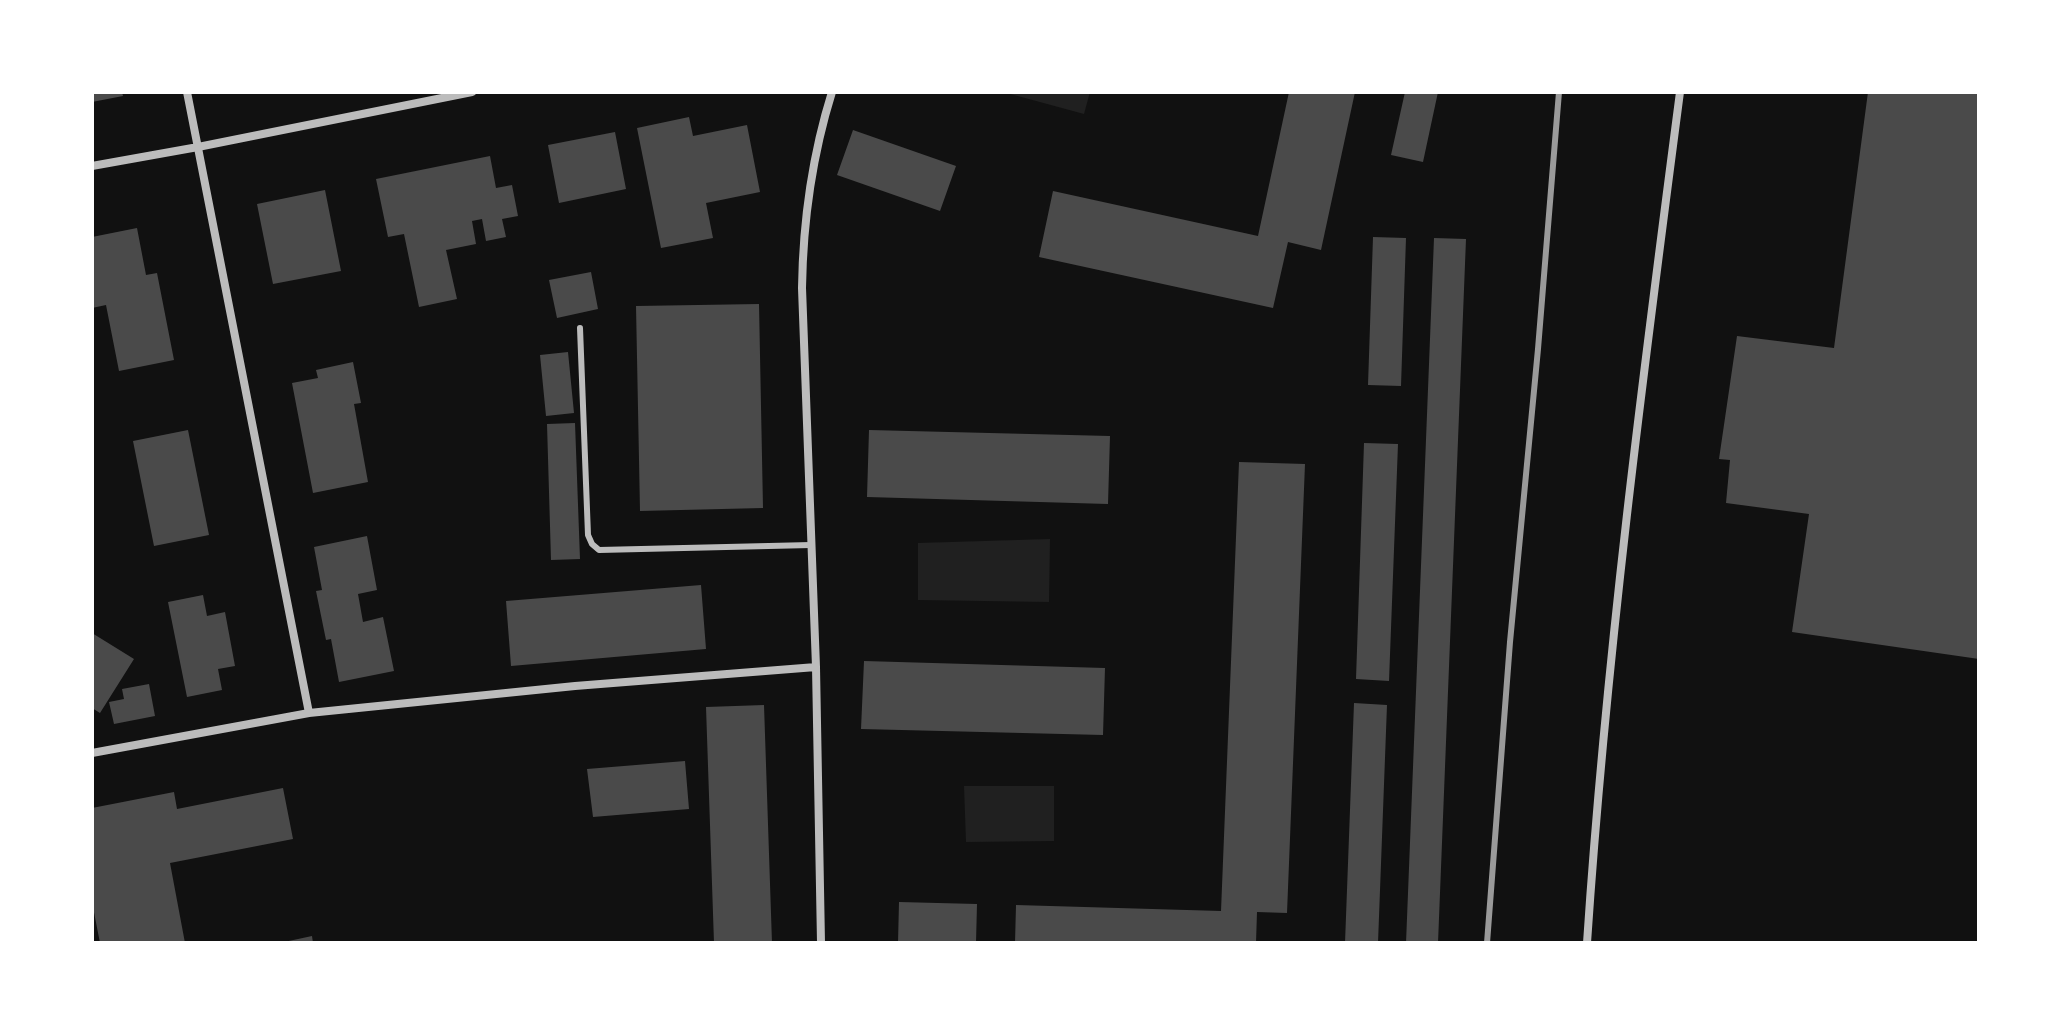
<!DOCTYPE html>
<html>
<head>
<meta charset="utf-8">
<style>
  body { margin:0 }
  #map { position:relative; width:2071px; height:1035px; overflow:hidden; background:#111; font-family:Karla,sans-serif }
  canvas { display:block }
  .frame { position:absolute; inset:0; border:94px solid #fff; pointer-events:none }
</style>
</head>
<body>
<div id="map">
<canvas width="2071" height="1035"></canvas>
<div class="frame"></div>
</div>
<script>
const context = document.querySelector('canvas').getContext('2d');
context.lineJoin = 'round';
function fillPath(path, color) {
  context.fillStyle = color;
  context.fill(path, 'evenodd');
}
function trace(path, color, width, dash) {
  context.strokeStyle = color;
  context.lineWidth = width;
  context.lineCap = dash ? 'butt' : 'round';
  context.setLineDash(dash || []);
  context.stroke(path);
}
fillPath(new Path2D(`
  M1003 92H1090L1084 114Z
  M1050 539 1049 602 918 600V543Z
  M964 786H1054V841L966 842Z`), '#202020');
fillPath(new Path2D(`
  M92 92H122L123 96 92 102Z
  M1289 92H1355L1321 250 1288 242 1273 308 1039 257 1053 191 1258 236Z
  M1405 92H1438L1423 162 1391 155Z
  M1868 92H1979V659L1792 632 1809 514 1726 503 1730 460 1719 459 1737 336 1834 348Z
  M689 117 693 136 747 125 760 192 706 203 713 238 661 248 637 128Z
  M853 130 956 166 940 211 837 175Z
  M615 132 626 189 559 203 548 145Z
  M490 156 496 188 512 185 518 216 502 219 506 237 486 241 482 219 472 221 476 244 446 250 457 299 419 307 404 234 388 237 376 179Z
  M325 190 341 271 273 284 257 204Z
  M137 228 146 275 157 273 174 360 119 371 106 305 92 308V237Z
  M1373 237 1406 238 1401 386 1368 385Z
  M1434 238 1466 239 1438 943H1406Z
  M591 272 598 309 557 318 549 280Z
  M759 304 763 508 640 511 636 306Z
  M568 352 574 413 546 416 540 355Z
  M353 362 361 403 354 404 368 482 313 493 292 383 318 378 316 370Z
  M575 423 580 559 551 560 547 424Z
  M188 430 209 535 154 546 133 441Z
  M869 430 1110 436 1108 504 867 497Z
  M1364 443 1398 444 1389 681 1356 679Z
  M1239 462 1305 464 1287 913 1257 912 1256 943H1015L1016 905 1221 911Z
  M367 536 377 590 358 594 363 622 383 617 394 671 339 682 331 639 326 640 316 591 322 590 314 547Z
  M701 585 706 649 511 666 506 601Z
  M203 595 207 616 225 612 235 666 218 669 222 690 187 697 168 602Z
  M92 633 134 659 100 713 92 708Z
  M864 661 1105 668 1103 735 861 729Z
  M149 684 155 716 114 724 109 702 124 699 122 689Z
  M1354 703 1387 705 1378 943H1345Z
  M764 705 772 943H714L706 707Z
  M685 761 689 809 593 817 587 769Z
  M283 788 293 839 170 863 185 943H100L92 902V808L174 792 177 809Z
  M899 902 977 904 976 943H898Z
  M312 936 313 943H284V942Z`), '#4a4a4a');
trace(new Path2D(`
  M580 328 588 535 592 544 599 550 811 545`), '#bcbcbc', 6);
trace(new Path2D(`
  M187 92 309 713
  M92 166 198 147 472 92
  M92 753 309 713 575 686 816 667
  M821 943 816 667 802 288C803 221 812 156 832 92
  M1587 943C1606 658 1643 375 1680 92`), '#bcbcbc', 8);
trace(new Path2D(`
  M1487 943 1510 642 1538 349 1559 92`), '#9a9a9a', 6);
</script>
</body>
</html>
